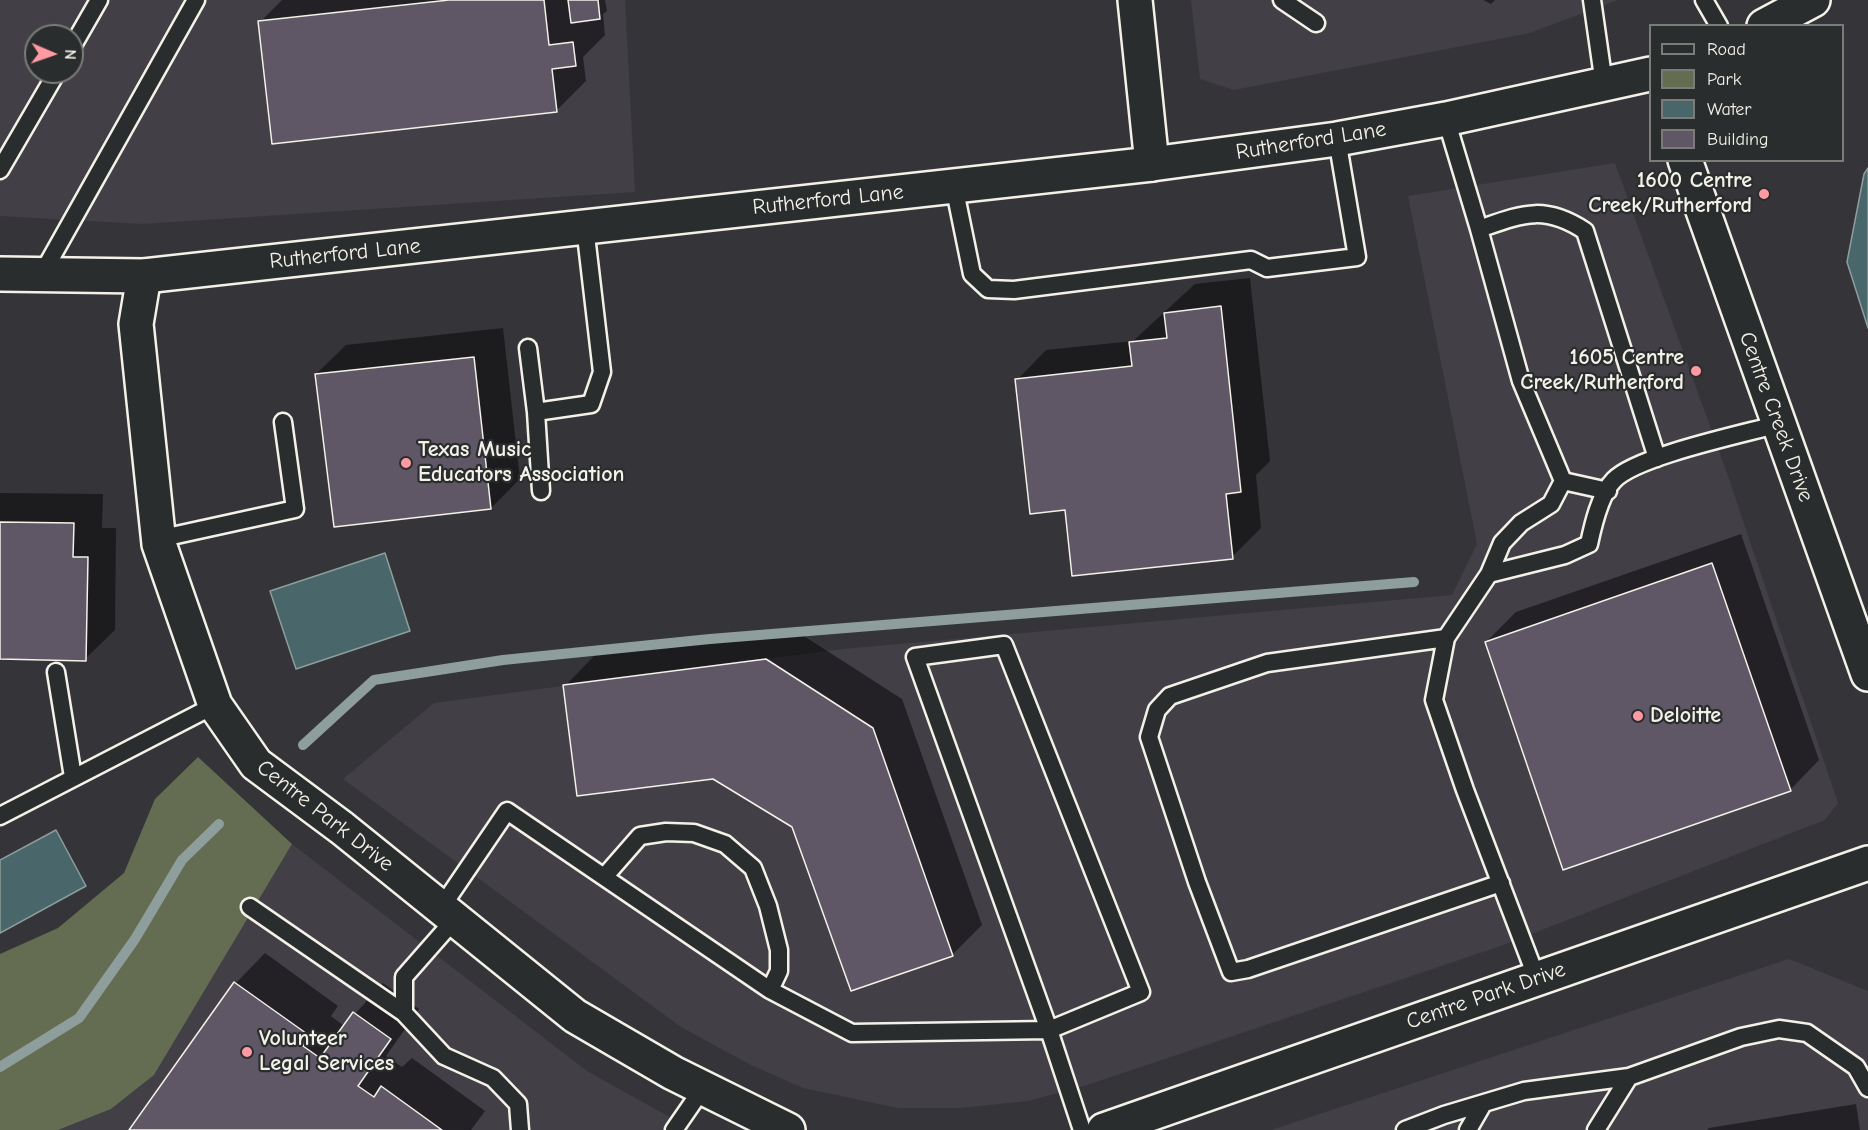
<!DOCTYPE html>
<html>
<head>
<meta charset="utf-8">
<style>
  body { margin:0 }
  #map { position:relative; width:1868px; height:1130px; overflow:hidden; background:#353539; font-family:"Comic Neue",sans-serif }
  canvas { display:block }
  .legend { position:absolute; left:1649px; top:24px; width:195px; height:138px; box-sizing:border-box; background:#2a2d2e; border:2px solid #7b7b78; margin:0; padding:8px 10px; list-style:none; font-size:18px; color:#f4f1e8 }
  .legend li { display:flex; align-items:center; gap:12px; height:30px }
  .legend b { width:30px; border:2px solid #7b7b78 }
  .north { position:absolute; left:24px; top:24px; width:60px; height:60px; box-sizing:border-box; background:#2a2d2e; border:2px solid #7b7b78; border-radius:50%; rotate:92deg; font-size:16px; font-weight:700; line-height:24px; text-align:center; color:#f4f1e8 }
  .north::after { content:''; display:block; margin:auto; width:21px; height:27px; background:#ff9aa2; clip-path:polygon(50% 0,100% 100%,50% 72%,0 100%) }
</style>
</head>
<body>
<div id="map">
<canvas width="1868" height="1130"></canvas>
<ul class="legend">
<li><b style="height:8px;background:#2a2d2e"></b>Road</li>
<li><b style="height:16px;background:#646c52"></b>Park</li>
<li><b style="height:16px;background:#49676b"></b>Water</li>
<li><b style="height:16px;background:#605766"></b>Building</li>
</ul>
<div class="north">N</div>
</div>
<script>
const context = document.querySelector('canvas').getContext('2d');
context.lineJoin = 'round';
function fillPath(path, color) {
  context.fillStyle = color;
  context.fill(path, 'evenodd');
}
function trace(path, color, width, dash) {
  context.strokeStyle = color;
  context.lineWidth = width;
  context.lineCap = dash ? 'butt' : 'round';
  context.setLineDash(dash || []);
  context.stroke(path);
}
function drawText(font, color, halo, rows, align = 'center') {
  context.font = font + ' "Comic Neue",sans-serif';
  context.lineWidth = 4.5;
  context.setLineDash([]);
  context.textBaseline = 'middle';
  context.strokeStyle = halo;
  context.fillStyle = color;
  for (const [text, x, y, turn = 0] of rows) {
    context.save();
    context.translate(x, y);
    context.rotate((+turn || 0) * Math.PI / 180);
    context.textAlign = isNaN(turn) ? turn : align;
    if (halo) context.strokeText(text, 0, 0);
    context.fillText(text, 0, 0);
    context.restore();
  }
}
fillPath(new Path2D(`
  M0 0H625L635 192 142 224 0 216ZM36 36H72V72H36Z
  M1191 0H1618L1530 33 1234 90 1200 79Z
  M1615 163 1728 476 1838 803 1825 820 1498 947 1084 1086 1028 1101 961 1108H898L803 1088 749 1064 681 1027 343 779 434 703 842 649 1452 595 1477 544 1408 196Z
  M292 844 587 1071 693 1130H58L111 1109 154 1075Z
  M1789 959 1868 991V1130H1271Z`), '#423f46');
fillPath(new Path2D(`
  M198 757 292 844 154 1075 111 1109 58 1130H0V954L58 928 124 873 155 799Z`), '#646c52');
const water = new Path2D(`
  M1868 168V328L1847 262 1864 174Z
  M385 553 410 631 296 669 270 591Z
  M56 830 86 886 0 933V860Z`);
fillPath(water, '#49676b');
trace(water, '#8d9e9d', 1.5);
fillPath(new Path2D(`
  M282 0H605L607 11 603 14 605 35 583 57 586 81 556 111 260 22Z
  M1483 0H1495L1491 4Z
  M1250 278 1270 461 1256 475 1261 528 1232 557 1067 508 1017 380 1046 350 1133 341 1195 284Z
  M503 328 520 479 491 508 316 374 346 345Z
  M0 493 103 494 102 528H116L115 630 85 659 0 658Z
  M1741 534 1819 760 1790 790 1486 642 1516 612Z
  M796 631 902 699 982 925 952 955 794 826 565 686 594 656Z
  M265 953 338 1006 331 1016 344 1026 383 983 419 1009 386 1056 402 1067 412 1058 485 1111 471 1130 131 1129 236 983Z
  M1856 1104 1860 1130H1707L1709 1128Z`), '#0007');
trace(new Path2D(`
  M303 745 374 680 503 660 710 639 1414 582
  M0 1067 79 1018 135 939 182 860 219 824`), '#8d9e9d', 10);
const building = new Path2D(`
  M449 0H544L549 45 573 42 576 66 552 69 557 112 272 144 258 21Z
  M568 0H598L600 19 571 23Z
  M1221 306 1241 492 1226 494 1233 559 1072 576 1065 510 1030 514 1015 379 1132 366 1129 342 1167 338 1164 313Z
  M474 357 491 509 334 527 315 374Z
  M0 522 74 523 73 557H88L86 661 0 659Z
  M1712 563 1791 791 1563 870 1485 642Z
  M766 659 873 728 953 956 851 991 792 827 713 779 577 796 563 685Z
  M234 982 310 1036 303 1046 320 1058 353 1012 391 1039 358 1086 374 1097 381 1086 442 1130H129Z`);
fillPath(building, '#605766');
trace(building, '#f4f1e8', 1.5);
const service = new Path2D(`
  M1282 0 1316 23
  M1592 0 1604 84
  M1704 0 1719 26
  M72 47 99 0
  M1446 119 1479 229C1522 214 1544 204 1585 231L1657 458
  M0 170 57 72
  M954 186 972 274 988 289 1014 290 1251 260 1267 268 1357 257 1337 139
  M1479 229 1521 381 1563 481 1608 491
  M42 274 196 0
  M528 348 536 412
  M541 491 536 412 591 404 602 372 585 227
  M158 539 295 509 283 422
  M1489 574 1502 543 1521 523 1551 504 1563 481
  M1446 638 1267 663 1170 696 1157 710 1149 737 1197 882 1231 972 1248 969 1501 883
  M1004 645 1141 992 1049 1030 915 657Z
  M56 672 73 777
  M0 816 215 705
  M605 876 640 836 666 832 694 833 725 844 753 868 768 906 779 950V971L770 990
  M250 907 404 1013
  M441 908 507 811 770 990 852 1033 1049 1030 1082 1130
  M455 919 404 977V1013L444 1056 493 1078 518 1104 520 1130
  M1537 979 1465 790 1434 700 1446 638 1489 574 1565 555 1589 544C1593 525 1600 494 1614 480 1637 456 1743 434 1779 424
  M674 1130 703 1088
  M1405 1130 1444 1115 1524 1091 1629 1077 1741 1037 1779 1029 1807 1033 1856 1067 1868 1088
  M1468 1130 1483 1104
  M1596 1130 1629 1077`);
const minor = new Path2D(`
  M1135 0 1152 164
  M144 276 136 324 159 544 215 705 256 764 342 828 575 1016 673 1073 788 1130
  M1104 1130 1868 863`);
const tertiary = new Path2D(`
  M1764 26 1813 0
  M1685 160 1868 674
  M0 274 144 276 1152 164 1337 139 1446 119 1650 74`);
trace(service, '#f4f1e8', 21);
trace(minor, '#f4f1e8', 38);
trace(tertiary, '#f4f1e8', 38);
trace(service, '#2a2d2e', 16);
trace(minor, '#2a2d2e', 33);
trace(tertiary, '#2a2d2e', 33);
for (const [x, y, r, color] of [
  [1764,194,6,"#ff9aa2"],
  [1696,371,6,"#ff9aa2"],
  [406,463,6,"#ff9aa2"],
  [1638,716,6,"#ff9aa2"],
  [247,1052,6,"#ff9aa2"]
]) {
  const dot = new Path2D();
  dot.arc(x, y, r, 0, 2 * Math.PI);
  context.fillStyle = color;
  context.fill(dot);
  trace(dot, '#2a2d2e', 2);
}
drawText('22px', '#f4f1e8', '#2a2d2e', [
  ["Rutherford Lane",1311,141,-9],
  ["Rutherford Lane",828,200,-6],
  ["Rutherford Lane",345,254,-6],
  ["Centre Creek Drive",1776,417,70],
  ["Centre Park Drive",325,816,38],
  ["Centre Park Drive",1486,996,-19]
]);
drawText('bold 22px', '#f4f1e8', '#2a2d2e', [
  ["1600 Centre",1752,181,"right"],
  ["Creek/Rutherford",1752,206,"right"],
  ["1605 Centre",1684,358,"right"],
  ["Creek/Rutherford",1684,383,"right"],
  ["Texas Music",418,450],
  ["Educators Association",418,475],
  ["Deloitte",1650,716],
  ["Volunteer",259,1039],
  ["Legal Services",259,1064]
], 'left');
</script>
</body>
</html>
